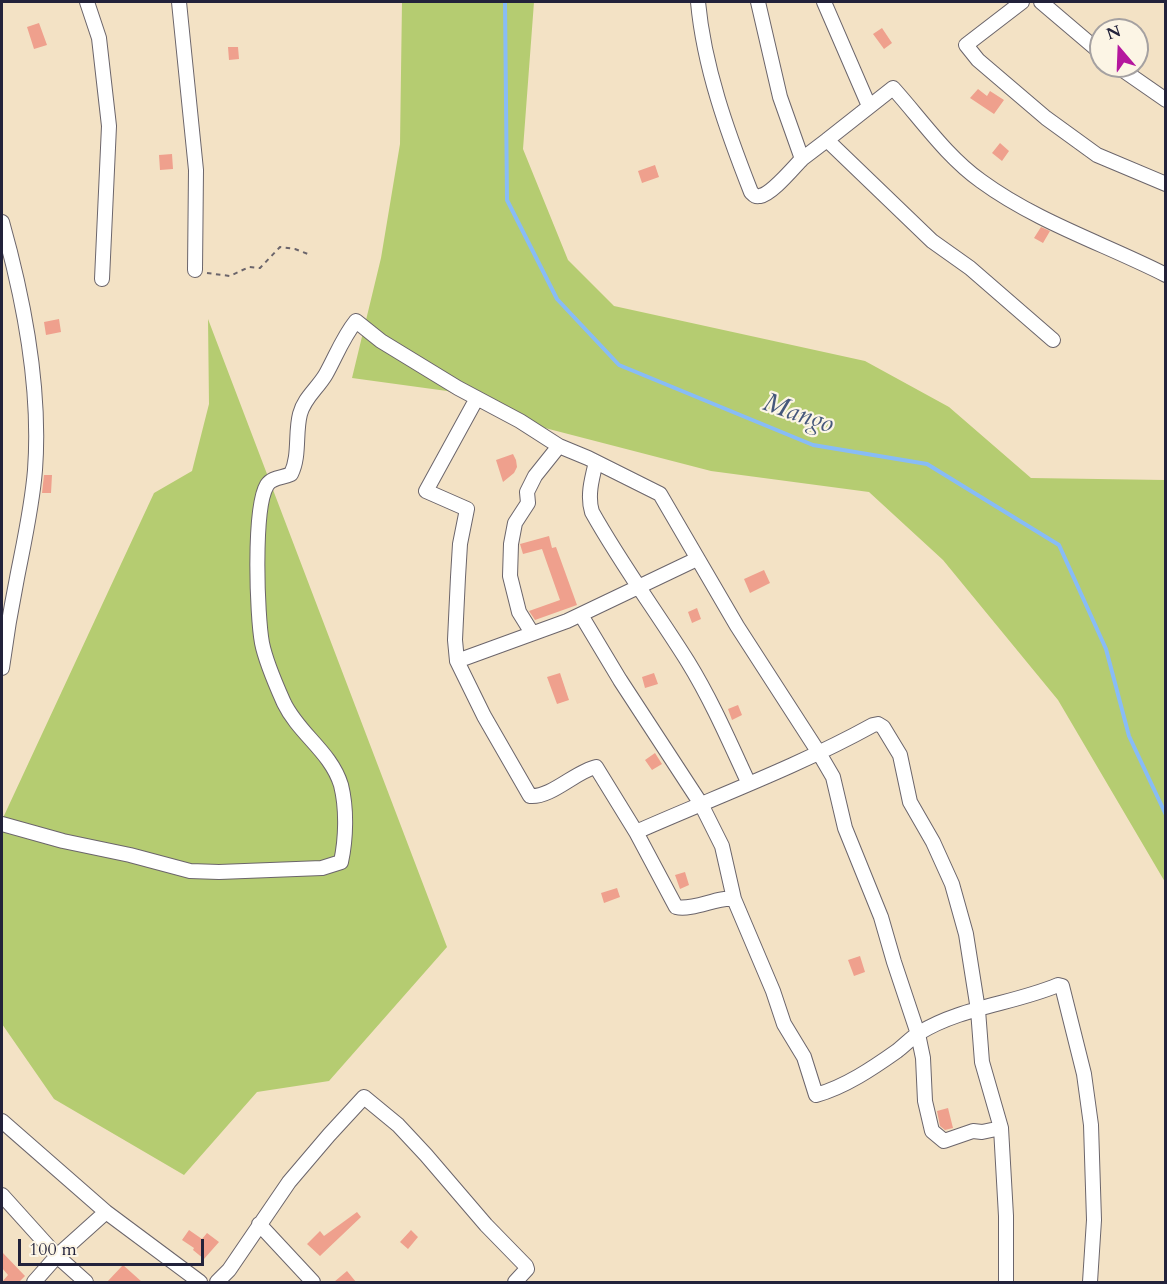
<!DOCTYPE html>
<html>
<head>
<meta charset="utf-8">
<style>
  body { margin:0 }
  #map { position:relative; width:1167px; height:1284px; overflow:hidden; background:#f3e2c5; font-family:Cardo,serif }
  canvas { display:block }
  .frame { position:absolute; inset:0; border:3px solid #22223b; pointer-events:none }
  .north { position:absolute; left:1089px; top:18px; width:60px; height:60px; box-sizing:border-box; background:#fcf5e5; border:2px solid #a5a1a1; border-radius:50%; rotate:341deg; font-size:16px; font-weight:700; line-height:24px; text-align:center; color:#22223b }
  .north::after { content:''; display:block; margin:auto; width:21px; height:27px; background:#b5179e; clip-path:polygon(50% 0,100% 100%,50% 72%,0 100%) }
  .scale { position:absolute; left:18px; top:1239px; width:186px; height:27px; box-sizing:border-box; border:3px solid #22223b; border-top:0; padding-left:8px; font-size:18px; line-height:21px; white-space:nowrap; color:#22223b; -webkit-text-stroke:4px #fcf5e5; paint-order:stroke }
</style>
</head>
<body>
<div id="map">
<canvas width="1167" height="1284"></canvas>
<div class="frame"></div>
<div class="north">N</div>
<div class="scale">100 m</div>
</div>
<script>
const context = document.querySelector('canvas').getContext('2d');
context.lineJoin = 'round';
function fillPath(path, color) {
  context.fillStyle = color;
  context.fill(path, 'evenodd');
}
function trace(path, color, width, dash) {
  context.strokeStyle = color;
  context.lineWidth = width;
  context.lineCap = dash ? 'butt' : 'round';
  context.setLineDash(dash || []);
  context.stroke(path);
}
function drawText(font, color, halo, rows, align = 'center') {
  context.font = font + ' Cardo,serif';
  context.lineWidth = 4.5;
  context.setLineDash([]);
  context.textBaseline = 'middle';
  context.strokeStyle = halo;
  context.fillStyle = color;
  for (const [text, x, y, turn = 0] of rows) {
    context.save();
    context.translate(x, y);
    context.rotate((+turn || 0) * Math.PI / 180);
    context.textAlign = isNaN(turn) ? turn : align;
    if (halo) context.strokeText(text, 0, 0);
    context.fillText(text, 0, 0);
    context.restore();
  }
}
fillPath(new Path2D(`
  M402 2H534L523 149 568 260 614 306 865 361 949 407 1031 478 1165 480V882L1058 700 943 560 869 492 711 471 545 428 447 391 352 378 381 258 400 144Z
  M208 319 447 947 329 1081 257 1092 184 1175 54 1099 2 1024V820L154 493 192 471 209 404Z`), '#b5cc71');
trace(new Path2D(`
  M505 2 507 200 557 299 619 365 813 445 927 464 1059 545 1106 649 1129 736 1166 815`), '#88bcf6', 4);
fillPath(new Path2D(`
  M39 23 47 45 34 49 27 27Z
  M882 28 892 43 884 49 873 34Z
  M228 47H238L239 59 229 60Z
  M978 89 987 96 990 91 1004 100 994 114 970 98Z
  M1000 143 1009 151 1002 161 992 153Z
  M172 154 173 169 160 170 159 155Z
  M655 165 659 177 642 183 638 171Z
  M1041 227 1050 231 1043 243 1034 238Z
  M59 319 61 332 46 335 44 322Z
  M513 454 516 460 517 467 514 473 503 482 496 460Z
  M44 475H52L51 493H42Z
  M549 536 552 548 556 547 577 605 535 620 529 611 560 600 542 549 523 554 520 544Z
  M764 570 770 583 750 593 744 579Z
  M697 608 701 619 692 623 688 612Z
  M560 673 569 700 557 704 547 677Z
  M654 673 658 684 645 688 642 677Z
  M738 705 742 715 732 720 728 709Z
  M655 753 662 764 652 770 645 760Z
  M685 872 689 885 680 889 675 875Z
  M617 888 620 897 604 903 601 893Z
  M860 956 865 972 854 976 848 960Z
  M948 1108 953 1128 945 1130 940 1126 937 1111Z
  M357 1212 361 1217 320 1256 307 1244 320 1231 324 1236Z
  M189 1230 202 1239 207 1233 219 1242 204 1259 193 1250 194 1248 182 1240Z
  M411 1230 418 1237 408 1249 400 1242Z
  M2 1252 25 1276 19 1282H2L8 1275 2 1268Z
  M123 1265 142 1282H107Z
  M347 1271 356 1282H334Z`), '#efa08d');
const street = new Path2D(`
  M87 2 99 38 109 126 102 279
  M179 2 196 170 195 270
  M698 2C704 67 727 131 751 192 754 195 755 197 760 196 772 194 793 168 802 159
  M758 2 780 97 802 159 827 140 932 241 970 268 1053 340
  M824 2 869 106
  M1022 2 966 45 978 60 1046 118 1097 155 1166 184
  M1041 2 1101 53
  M1117 66 1166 100
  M827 140 893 88C921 119 946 156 981 181 1037 222 1105 244 1166 275
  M2 222C24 300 41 389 35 470 32 507 24 542 17 578 11 608 6 638 2 668
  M477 398 426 491 467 509 460 544 458 577 455 640 457 661 484 716 530 796C551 798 576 771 596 767L636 832 676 907C693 911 719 896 734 899
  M596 462C592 478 587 496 592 512 621 564 656 611 688 662 712 701 730 743 749 784
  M581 615 620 680 701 804 722 846 734 899 773 991 784 1024 804 1057 816 1095C845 1087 873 1068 897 1051 905 1045 911 1038 919 1033 961 1007 1013 1004 1058 985L1062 986 1084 1074 1091 1125 1094 1220 1090 1282
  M532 633 519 612 510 576 511 544 515 523 528 503 527 492 535 476 559 446
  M457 661 567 621 697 559
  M2 824 63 841 130 855 190 871 219 872 322 868 341 862C346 839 347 809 341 785 331 752 299 734 284 703 276 685 266 663 262 643 257 616 253 508 267 485 272 477 283 478 291 474 300 456 295 433 300 414 304 398 318 388 326 374 336 356 343 337 356 321L381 341 458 388 520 421 559 446 588 458 660 494 737 626 819 753 833 777 845 828 881 917 894 962 918 1034 923 1058 925 1101 932 1131 944 1141 973 1131 982 1132 1001 1128
  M636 832C715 797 797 767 873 725L878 724 883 727 900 755 910 802 933 842 952 884 966 934 978 1010 982 1062 1001 1128 1006 1216V1282
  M2 1121 106 1212 200 1282
  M2 1195 57 1256 86 1282
  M259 1224 313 1282
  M34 1282 57 1256 106 1212
  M217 1282 229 1270 289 1182 329 1135 364 1097 398 1125 426 1155 486 1225 526 1266 527 1269 515 1282`);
trace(street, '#6b656b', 16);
trace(new Path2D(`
  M207 273 230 276 249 267 260 268 280 247 295 249 308 254`), '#6b656b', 2, [4.5, 4.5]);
trace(street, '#fff', 14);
drawText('italic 27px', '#46587c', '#fcf5e5', [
  ["Mango",798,415,19]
]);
</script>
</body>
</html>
